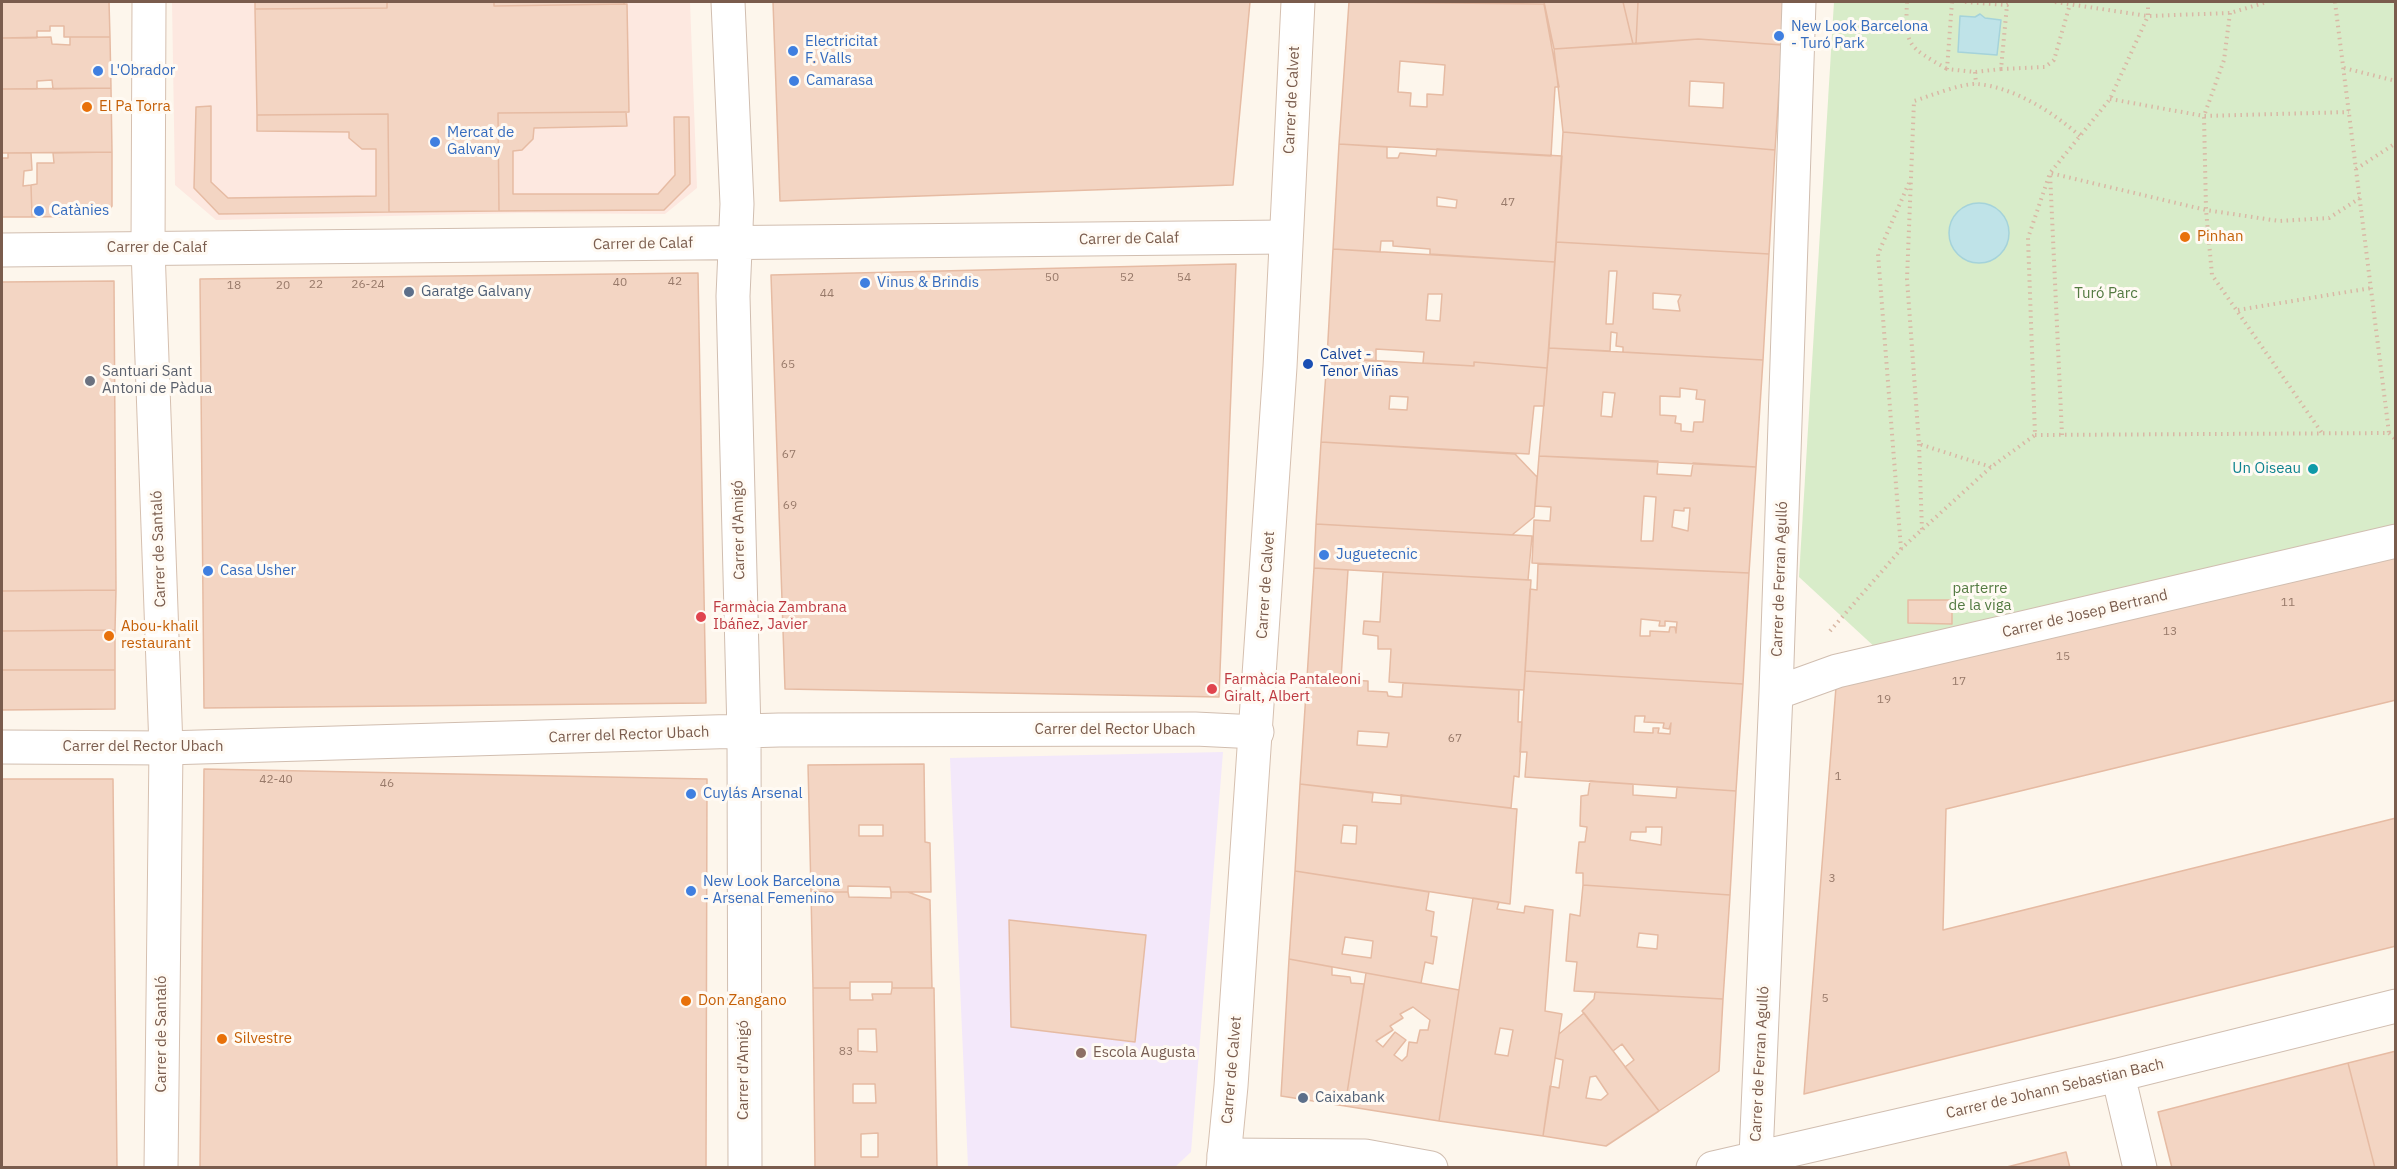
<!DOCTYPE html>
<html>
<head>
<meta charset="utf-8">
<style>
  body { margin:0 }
  #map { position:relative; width:2397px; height:1169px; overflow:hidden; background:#fdf6ec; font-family:"IBM Plex Sans",sans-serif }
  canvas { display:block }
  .frame { position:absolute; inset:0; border:3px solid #7a5c4d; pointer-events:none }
</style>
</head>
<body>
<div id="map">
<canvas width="2397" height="1169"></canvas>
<div class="frame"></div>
</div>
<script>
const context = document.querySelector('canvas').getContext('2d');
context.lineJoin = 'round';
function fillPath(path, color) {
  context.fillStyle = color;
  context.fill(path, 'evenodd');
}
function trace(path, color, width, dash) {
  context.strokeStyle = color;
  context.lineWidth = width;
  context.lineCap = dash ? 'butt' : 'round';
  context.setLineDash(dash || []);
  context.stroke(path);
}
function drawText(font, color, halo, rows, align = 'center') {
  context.font = font + ' "IBM Plex Sans",sans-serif';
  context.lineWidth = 6;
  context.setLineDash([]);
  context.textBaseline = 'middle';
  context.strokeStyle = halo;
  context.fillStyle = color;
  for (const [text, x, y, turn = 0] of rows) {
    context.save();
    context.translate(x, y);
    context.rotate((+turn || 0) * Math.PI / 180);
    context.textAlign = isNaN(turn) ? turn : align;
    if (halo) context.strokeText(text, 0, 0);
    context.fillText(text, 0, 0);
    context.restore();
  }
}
fillPath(new Path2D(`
  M172 2H690L697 188 665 214 521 213 216 220 175 185Z`), '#fde8e0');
fillPath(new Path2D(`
  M1223 752 1191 1152 1175 1167H968L950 758Z`), '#f3e8fa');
fillPath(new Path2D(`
  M1834 2H2395V524L1878 650 1799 577Z`), '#d8ecc9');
const water = new Path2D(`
  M1980 14 1985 18 2001 20 1997 55 1958 52 1960 16 1975 17Z
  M1949 233a30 30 0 1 1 60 0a30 30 0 1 1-60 0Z`);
fillPath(water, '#bfe3e8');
trace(water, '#a5d3da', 1.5);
const building = new Path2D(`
  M2 2H109L110 37H64V26H50V31H37V38H2Z
  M255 2H387V8L255 9Z
  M387 2H494V6L627 4 629 112 498 113 499 211 389 212 388 114 257 115 255 9 387 8Z
  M494 2H624V4L494 6Z
  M773 2H1250L1233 185 780 201Z
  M1349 2 1544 4 1559 87H1555L1551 156 1339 144ZM1400 61 1445 65 1443 95 1427 94V107L1410 106 1411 93 1398 92Z
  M1544 2H1623L1633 44 1554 49Z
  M1623 2H1638L1636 44H1633Z
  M1638 2H1785L1782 45 1698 39 1636 44Z
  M51 37 52 44 70 45V37H110L111 88 53 89 52 80 37 81V89H2V38Z
  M1698 39 1782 45 1775 150 1563 132 1554 49ZM1690 81 1724 83 1723 108 1689 106Z
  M111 88 112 152 2 153V89Z
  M211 106V182L228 198 376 196V149H362L349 138V132L257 131V115L388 114 389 212 219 214 194 188 196 107Z
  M626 112 627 126 534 128 533 139 522 150 513 151V194H658L675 175 674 117H689L690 184 664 210 499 211 498 113Z
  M1563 132 1775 150 1769 254 1556 242Z
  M1339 144 1387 147V158H1398L1400 153 1436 156 1437 149 1562 156 1555 262 1430 254V249L1393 246V241H1381L1380 252 1333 249ZM1437 197 1457 200 1456 208 1437 206Z
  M112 152V206L105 216 32 217 31 185 37 184V163H54L53 153Z
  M8 153H31L32 170 24 171 23 186 31 185 32 217H2V158H8Z
  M1556 242 1769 254 1763 360 1623 352V347L1616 346 1617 333 1611 332 1610 351 1549 348ZM1609 271H1617L1613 324H1606ZM1653 293 1681 295 1678 301 1680 311 1653 309Z
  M1333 249 1555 262 1547 368 1474 362V366L1423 363 1424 352 1376 349V361L1327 358ZM1428 294H1442L1440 321 1426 320Z
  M1236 264 1219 697 785 689 771 275Z
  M698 273 706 703 204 708 200 279Z
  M114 281 116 590 2 591V282Z
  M1549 348 1763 360 1756 467 1539 456ZM1680 388 1697 390 1696 399 1705 400 1703 422H1694L1693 432 1681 431V424L1675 423 1676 416 1660 415V396L1680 397ZM1603 392 1615 393 1612 417 1601 416Z
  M1327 358 1474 366V362L1547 368 1544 406H1534L1529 454 1321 442ZM1390 396 1408 397 1407 410 1389 409Z
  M1321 442 1515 454 1537 477 1534 517 1512 535 1316 524Z
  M1539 456 1658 461 1657 474 1691 476 1693 463 1756 467 1749 573 1532 563 1534 520 1550 521 1551 507 1535 506ZM1644 496 1656 497 1653 541H1641ZM1684 508H1690L1688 531 1672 527 1674 510 1684 511Z
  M1316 524 1532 536 1528 580 1314 568Z
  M2396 552V700L1946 809 1943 930 2396 818V946L1804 1094 1836 687Z
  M1538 564 1749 573 1743 684 1525 671 1530 589 1537 590ZM1641 619 1660 621 1659 626H1665V621L1677 622 1676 633 1675 627H1670L1669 632 1650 631V636H1640Z
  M1314 568 1348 570 1341 679 1307 678Z
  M1383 572 1531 580 1524 690 1389 682 1391 649H1378V636L1363 634 1364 621 1380 622Z
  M116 590 115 630 2 631V591Z
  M1908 600H1952V624L1908 623Z
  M115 630V670H2V631Z
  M2 670H115V709L2 710Z
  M1525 671 1743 684 1736 791 1525 777 1527 752H1520ZM1635 716H1645L1644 722 1664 723 1663 728 1669 729 1671 723 1670 734 1658 733 1659 728H1653V733L1634 732Z
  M1307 678 1368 681V691L1387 692 1388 696 1396 697H1402L1403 683 1519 690 1518 722H1522L1519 777 1514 776 1511 808 1300 784ZM1358 731 1389 733 1387 747 1357 745Z
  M924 764 925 842 930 843 931 892H891L890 887 848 886V892H811L808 765ZM859 825H883V836H859Z
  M204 769 707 779 706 1168H200Z
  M2 779H113L117 1168H2Z
  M1590 781 1633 784V795L1676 798 1677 787 1736 791 1730 895 1583 885V873H1576L1579 842H1585L1587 827 1580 826 1581 796 1588 795ZM1646 827H1662L1661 845 1630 840 1631 832H1646Z
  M1300 784 1373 793 1372 802 1401 804V795L1517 809 1510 904 1295 871ZM1343 825 1357 826 1356 844 1341 843Z
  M1295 871 1429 892 1426 910 1434 912 1431 936 1437 937 1433 964 1425 962 1421 983 1289 959ZM1345 937 1373 941 1371 958 1342 954Z
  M1583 885 1730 895 1723 999 1574 991 1577 962 1566 961 1570 914 1580 916ZM1639 933 1658 935 1657 949 1637 947Z
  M811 892H848L849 897 891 898V892H908L930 900 932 988H892V982H850V988H813Z
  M1473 898 1499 902 1497 909 1524 913 1525 906 1553 910 1545 1011 1562 1014 1543 1136 1439 1121ZM1500 1028 1513 1030 1508 1056 1495 1054Z
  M1009 920 1146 935 1135 1042 1011 1027Z
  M1289 959 1332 967V975L1350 977 1351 983 1364 984 1345 1106 1281 1096Z
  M1366 973 1459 990 1439 1121 1345 1106ZM1413 1007 1430 1020 1428 1030H1420L1417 1043 1409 1042 1407 1056 1402 1061 1394 1055 1406 1040 1395 1032 1383 1047 1376 1041 1393 1030 1390 1026 1403 1018 1400 1014Z
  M813 988H850V1000H873L872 994H891L892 988H934L937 1168H815ZM858 1029H876L877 1052 858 1051ZM853 1084H875L876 1103H853ZM878 1133V1157H861V1134Z
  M1595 992 1723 999 1719 1071 1659 1111 1625 1067 1634 1060 1622 1044 1613 1051 1582 1011 1594 999Z
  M1584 1013 1659 1111 1606 1146 1543 1136 1550 1086 1559 1088 1563 1060 1555 1058 1559 1034ZM1596 1076 1608 1094 1601 1100 1586 1098 1590 1077Z
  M2396 1051V1168H2375L2348 1063Z
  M2348 1063 2375 1168H2172L2158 1112Z
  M2066 1152 2070 1168H2003Z`);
fillPath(building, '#f3d5c3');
trace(building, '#e6bba3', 1.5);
const street = new Path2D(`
  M728 2 737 204 733 296 744 733 745 1168
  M2 250 1285 237
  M1776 693 1837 671 2396 541
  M2 747 166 748 779 730 1195 729 1257 732
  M2118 1075 2140 1168
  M1224 1155 1365 1156 1431 1168
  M1756 1156 1776 693 1799 2
  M1713 1168 2118 1075 2396 1006`);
const secondary = new Path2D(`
  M149 2 148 249 166 748 161 1168
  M1223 1168 1231 1086 1280 367 1298 2`);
trace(street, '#d1beb0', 35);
trace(secondary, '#d6c0b0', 35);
trace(new Path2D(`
  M1907 2C1905 47 1908 46 1947 69
  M1952 2 1947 69 1975 72 2001 69 2007 5
  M1965 2 2007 5 2012 2
  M2055 2 2148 16 2230 13 2267 2
  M2335 2 2389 433
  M2230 13 2224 60 2204 116 2206 210 2212 275 2322 433
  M2344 68 2396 81
  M2001 69 2045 67 2054 60 2070 4
  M1975 72 1976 84
  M2110 99 2204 116 2349 112
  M2356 169 2396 143
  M2238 310 2371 288
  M2035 435 2389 433 2396 440
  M2062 435 2050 173 2206 210 2279 221 2329 218 2360 198
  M1919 444 1922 530
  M1991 467 1919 444 1907 279 1914 101C1930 96 1962 83 1977 84 2014 87 2054 113 2080 136
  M1901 549 1878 254 1909 183
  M1830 631 1903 547 1991 467 2035 435 2028 238 2050 173 2110 99 2148 16V2`), '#d9b8a5', 4, [1.5, 4.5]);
trace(street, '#fff', 33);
trace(secondary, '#fff', 33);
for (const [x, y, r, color] of [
  [1779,36,6,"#3f7fe0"],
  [793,51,6,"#3f7fe0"],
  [98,71,6,"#3f7fe0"],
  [794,81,6,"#3f7fe0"],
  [87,107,6,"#e8710a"],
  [435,142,6,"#3f7fe0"],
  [39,211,6,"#3f7fe0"],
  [2185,237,6,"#e8710a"],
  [865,283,6,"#3f7fe0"],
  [409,292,6,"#5c6f8a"],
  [1308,364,6,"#1a4fb4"],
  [90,381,6,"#6b7280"],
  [2313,469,6,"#0f9aa8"],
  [1324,555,6,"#3f7fe0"],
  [208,571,6,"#3f7fe0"],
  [701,617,6,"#e0444e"],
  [109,636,6,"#e8710a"],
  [1212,689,6,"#e0444e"],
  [691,794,6,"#3f7fe0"],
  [691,891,6,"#3f7fe0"],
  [686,1001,6,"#e8710a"],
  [222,1039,6,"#e8710a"],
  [1081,1053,6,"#8d6e63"],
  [1303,1098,6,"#5c6f8a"]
]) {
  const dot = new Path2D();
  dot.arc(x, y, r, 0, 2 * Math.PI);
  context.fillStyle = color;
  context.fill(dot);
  trace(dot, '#fffaf3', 2);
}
drawText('12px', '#987a6a', null, [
  ["47",1508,203],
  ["50",1052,278],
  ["52",1127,278],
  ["54",1184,278],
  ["42",675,282],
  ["40",620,283],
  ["22",316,285],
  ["26-24",368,285],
  ["18",234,286],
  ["20",283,286],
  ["44",827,294],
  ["65",788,365],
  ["67",789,455],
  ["69",790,506],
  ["11",2288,603],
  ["13",2170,632],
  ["15",2063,657],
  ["17",1959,682],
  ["19",1884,700],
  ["67",1455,739],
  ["1",1838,777],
  ["42-40",276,780],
  ["46",387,784],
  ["3",1832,879],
  ["5",1825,999],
  ["83",846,1052]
]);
drawText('15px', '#366cbe', '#fffaf3', [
  ["New Look Barcelona",1791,27],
  ["- Turó Park",1791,44],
  ["Electricitat",805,42],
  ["F. Valls",805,59],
  ["L'Obrador",110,71],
  ["Camarasa",806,81],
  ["Mercat de",447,133],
  ["Galvany",447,150],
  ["Catànies",51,211],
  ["Vinus & Brindis",877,283],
  ["Juguetecnic",1336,555],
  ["Casa Usher",220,571],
  ["Cuylás Arsenal",703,794],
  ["New Look Barcelona",703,882],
  ["- Arsenal Femenino",703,899]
], 'left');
drawText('15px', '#7a5c4d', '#fffaf3', [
  ["Carrer de Calvet",1292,100,-87],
  ["Carrer de Calaf",1129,239,-1],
  ["Carrer de Calaf",643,244,-1],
  ["Carrer de Calaf",157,248],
  ["Carrer d'Amigó",739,530,-91],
  ["Carrer de Santaló",159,549,-92],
  ["Carrer de Ferran Agulló",1780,579,-88],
  ["Carrer de Calvet",1266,585,-86],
  ["Carrer de Josep Bertrand",2085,614,-13],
  ["Carrer del Rector Ubach",1115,730],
  ["Carrer del Rector Ubach",629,735,-2],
  ["Carrer del Rector Ubach",143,747],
  ["Carrer de Santaló",162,1034,-90],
  ["Carrer de Ferran Agulló",1760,1064,-87],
  ["Carrer d'Amigó",744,1070,-90],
  ["Carrer de Calvet",1232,1070,-85],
  ["Carrer de Johann Sebastian Bach",2055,1089,-13]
]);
drawText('15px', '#c56008', '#fffaf3', [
  ["El Pa Torra",99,107],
  ["Pinhan",2197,237],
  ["Abou-khalil",121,627],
  ["restaurant",121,644],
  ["Don Zangano",698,1001],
  ["Silvestre",234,1039]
], 'left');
drawText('15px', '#4e5e75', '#fffaf3', [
  ["Garatge Galvany",421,292],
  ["Caixabank",1315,1098]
], 'left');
drawText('15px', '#537a41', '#fffaf3', [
  ["Turó Parc",2106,294],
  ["parterre",1980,589],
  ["de la viga",1980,606]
]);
drawText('15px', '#164399', '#fffaf3', [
  ["Calvet -",1320,355],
  ["Tenor Viñas",1320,372]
], 'left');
drawText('15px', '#5b616d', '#fffaf3', [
  ["Santuari Sant",102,372],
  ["Antoni de Pàdua",102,389]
], 'left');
drawText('15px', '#0d838f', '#fffaf3', [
  ["Un Oiseau",2301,469]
], 'right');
drawText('15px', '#be3a42', '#fffaf3', [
  ["Farmàcia Zambrana",713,608],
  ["Ibáñez, Javier",713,625],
  ["Farmàcia Pantaleoni",1224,680],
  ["Giralt, Albert",1224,697]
], 'left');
drawText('15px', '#785e54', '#fffaf3', [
  ["Escola Augusta",1093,1053]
], 'left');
</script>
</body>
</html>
